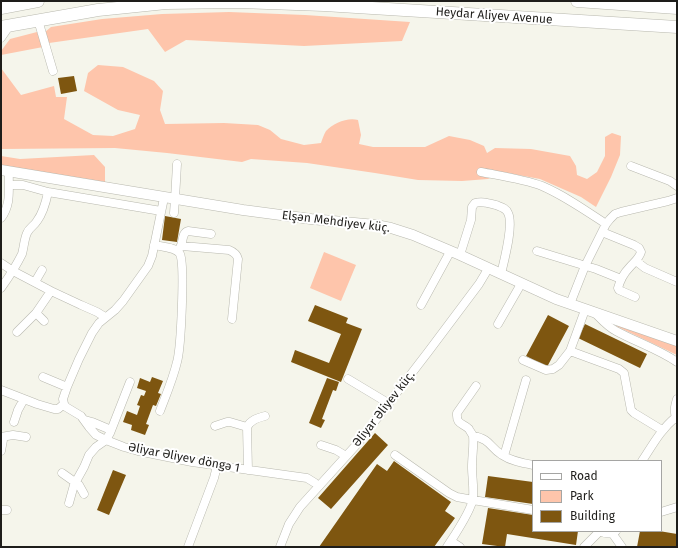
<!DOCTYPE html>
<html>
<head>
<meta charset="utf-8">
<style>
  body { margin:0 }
  #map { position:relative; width:678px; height:548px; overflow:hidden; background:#f5f5eb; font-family:"Fira Sans",sans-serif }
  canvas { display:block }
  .frame { position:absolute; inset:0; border:2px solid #1e1d1a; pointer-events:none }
  .legend { position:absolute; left:532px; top:460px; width:130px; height:72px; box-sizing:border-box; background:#fff; border:1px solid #a5a5a3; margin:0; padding:5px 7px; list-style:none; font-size:12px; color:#1e1d1a }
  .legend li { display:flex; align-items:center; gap:8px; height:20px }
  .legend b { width:20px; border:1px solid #a5a5a3 }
</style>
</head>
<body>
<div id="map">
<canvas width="678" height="548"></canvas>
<div class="frame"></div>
<ul class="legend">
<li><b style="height:5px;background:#fff"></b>Road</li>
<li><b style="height:11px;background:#fec5ab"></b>Park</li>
<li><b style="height:11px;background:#7e5610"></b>Building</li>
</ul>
</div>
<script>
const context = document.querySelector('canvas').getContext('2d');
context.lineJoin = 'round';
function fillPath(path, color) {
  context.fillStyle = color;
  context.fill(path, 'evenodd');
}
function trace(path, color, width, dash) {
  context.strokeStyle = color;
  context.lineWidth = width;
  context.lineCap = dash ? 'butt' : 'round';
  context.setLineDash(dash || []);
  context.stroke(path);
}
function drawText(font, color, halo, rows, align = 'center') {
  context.font = font + ' "Fira Sans",sans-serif';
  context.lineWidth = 4;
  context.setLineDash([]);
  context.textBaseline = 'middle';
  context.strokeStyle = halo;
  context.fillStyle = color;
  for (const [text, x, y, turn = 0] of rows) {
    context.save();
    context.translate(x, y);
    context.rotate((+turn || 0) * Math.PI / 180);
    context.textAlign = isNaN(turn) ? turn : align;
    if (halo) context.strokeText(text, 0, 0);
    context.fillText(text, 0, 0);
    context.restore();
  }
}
fillPath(new Path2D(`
  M229 12 305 15 410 22 402 41 304 46 186 40 165 52 148 29 49 43 45 32 51 27 102 19 162 14Z
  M37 32 43 47 1 55V51L10 39Z
  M98 65 123 67 154 81 163 91 160 110 165 124 224 123 258 125 270 130 281 139 304 145 321 143C322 140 324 134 326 131 333 123 348 117 358 120L361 135 359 144 373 147H425L449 136 470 140 484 146 487 153 495 148 531 149 570 156 576 166 577 175 587 179 597 172 605 156V137L612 133 621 136 620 155 611 177 596 207 581 197 540 179 502 172 488 179 462 181 418 180 375 173 307 163 251 159 242 162 167 153 115 148 1 149V68L21 95 54 86 56 97H67L64 119 93 135 113 136 135 129 140 115 118 110 84 91 88 73Z
  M94 155 105 167V182L1 165V156L20 159Z
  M324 252 356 265 341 301 310 288Z
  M616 325 677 345V355L616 326Z`), '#fec5ab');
fillPath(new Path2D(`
  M74 76 77 91 61 94 58 78Z
  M165 216 181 219 177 242 162 240Z
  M315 305 348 318 346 323 362 329 341 382 291 362 295 350 329 363 341 334 308 321Z
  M548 315 569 326 547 367 526 356Z
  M585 324 647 354 640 368 578 338Z
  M152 377 163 381 158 393 161 394 156 406 153 405 146 424 149 425 145 435 131 430 132 425 123 422 127 411 137 415 140 406 137 405 141 395 144 396 146 391 137 388 140 378 150 382Z
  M327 378 339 382 336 391 333 390 322 419 325 420 321 428 309 423Z
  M375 433 388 445 331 509 318 498Z
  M394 461 451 502 445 511 455 518 434 547H319L377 464 387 471Z
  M113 470 126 475 109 515 97 510Z
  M488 476 533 482V504L485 497Z
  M488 508 533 515V531H578L576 545 507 534 505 547 482 544Z
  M640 531H659L677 534V547H637Z`), '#7e5610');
const minor = new Path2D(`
  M38 20 53 71
  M1 38 10 25
  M631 166 670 181 677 186
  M481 172C501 176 523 179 542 186 565 196 585 210 606 224
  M9 185H23L48 192 161 211
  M164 198 152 256 148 266 123 301 115 310 99 323 92 333 79 359 67 387 63 399 64 404 66 407 81 416 89 427 96 435 106 440 124 447 138 451 192 462 307 478 315 483 318 486
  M174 213 175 199 177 164
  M1 218C12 204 8 188 9 171
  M602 232 634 245 639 248 641 252C639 259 634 262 629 268 624 273 620 281 618 288L619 290 635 297
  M154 245C162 247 176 247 180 254 185 265 181 348 177 362 173 379 166 395 160 411
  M182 246 229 250C234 252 237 254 238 259L232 319
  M179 249C184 243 181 233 188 231L211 234
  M537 251 596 269 621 279
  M460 255 471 220 472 207 475 203C482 201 488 203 496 205 501 207 506 208 508 213 514 225 504 261 501 274
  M636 261 645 268 677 282
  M1 263 13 271 51 291 81 305 97 312 105 317
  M35 282 42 270
  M1 288C9 277 16 266 22 254 24 247 24 240 27 233 29 228 34 226 37 221 43 213 46 202 48 192
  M570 304 585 266 606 224 610 219 615 214 621 212 668 201 677 198
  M421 305 450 252
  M36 313 44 321
  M595 313C602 320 608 327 616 331 636 342 658 349 677 362
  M498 324 521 284
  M17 332 36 313 51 291
  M570 351 619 369 624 373 631 410 634 413 662 430
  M523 360 546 370 553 369 559 365 570 351 585 310
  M43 377 67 387
  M348 379 388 403
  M476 386 457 413C456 425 463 423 469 429 469 430 473 435 473 436 491 439 489 447 502 455 511 461 522 463 533 465
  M1 390 37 404 54 409H58L64 404
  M677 399C675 406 673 412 677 419
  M85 420 92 422 111 430
  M14 422 18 410 24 399
  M215 426 227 422H230L247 427
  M1 437 13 435 26 437
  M1 437 3 440 1 451
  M321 445 336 450 346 456
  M395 455 449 493 457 497 473 500 533 510
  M504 456 526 380
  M642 461C652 446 661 429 676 417
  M248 470 247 427C251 420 257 418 265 416
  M62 473 79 485 84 494
  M69 503 74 485 84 467 89 455 96 447 106 440 110 433 130 382
  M1 510H7
  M661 512 677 507
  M600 531C605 534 610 535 616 531
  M612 533 622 547
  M451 541 460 547
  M188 547 214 478 217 466
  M280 547 289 524 300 507 358 443 428 352 479 284 488 269
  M447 547C454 536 472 510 473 498 474 487 472 477 472 467 472 456 474 446 473 436
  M584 547 600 531`);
const major = new Path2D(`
  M1 170 243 210 311 219 376 225 391 228 413 235 460 255 556 299 677 341`);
const highway = new Path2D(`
  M577 1 677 8
  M1 8 38 1
  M1 27 98 10 166 3 239 2 324 5 677 27`);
trace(minor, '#b8b8ae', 9);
trace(major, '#b8b8ae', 11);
trace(highway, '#b8b8ae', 13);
trace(minor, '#fff', 8);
trace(major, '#fff', 10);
trace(highway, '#fff', 12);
drawText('12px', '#1e1d1a', '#fff', [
  ["Heydar Aliyev Avenue",494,16,4],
  ["Elşən Mehdiyev küç.",336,222,7],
  ["Əliyar Əliyev küç.",384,409,-52],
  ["Əliyar Əliyev döngə 1",184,458,11]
]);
</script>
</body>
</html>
